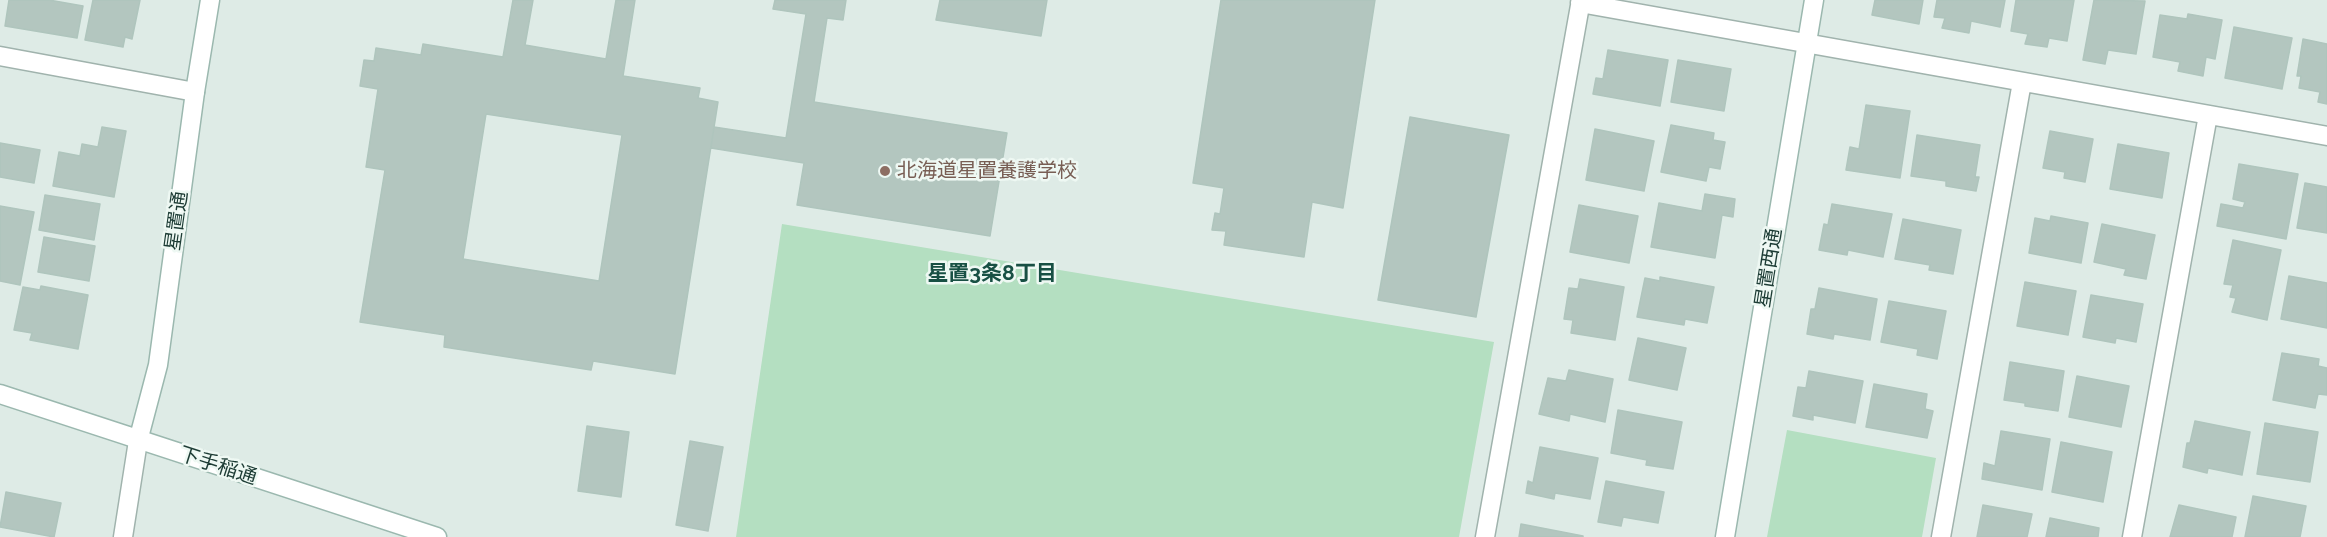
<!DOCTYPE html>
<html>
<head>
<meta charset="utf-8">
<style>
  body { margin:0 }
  canvas { display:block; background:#deebe6 }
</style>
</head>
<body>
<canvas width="2327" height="537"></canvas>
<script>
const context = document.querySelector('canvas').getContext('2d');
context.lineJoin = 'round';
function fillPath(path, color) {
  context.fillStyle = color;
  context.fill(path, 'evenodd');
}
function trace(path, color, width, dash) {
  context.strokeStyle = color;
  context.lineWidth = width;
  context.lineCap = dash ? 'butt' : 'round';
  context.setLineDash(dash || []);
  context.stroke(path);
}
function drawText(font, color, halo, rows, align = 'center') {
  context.font = font + ' Raleway,"Noto Sans JP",sans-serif';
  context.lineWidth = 5;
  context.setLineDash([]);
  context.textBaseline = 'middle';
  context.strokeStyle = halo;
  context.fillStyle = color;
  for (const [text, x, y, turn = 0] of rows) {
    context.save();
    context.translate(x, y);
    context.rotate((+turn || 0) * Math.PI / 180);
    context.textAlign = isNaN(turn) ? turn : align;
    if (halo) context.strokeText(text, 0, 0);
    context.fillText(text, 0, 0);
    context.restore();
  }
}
fillPath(new Path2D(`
  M782 224 1494 342 1459 537H736Z
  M1787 430 1936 458 1922 537H1767Z`), '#b4dfc1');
const building = new Path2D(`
  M9 0H49L83 6 77 38 5 26Z
  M93 0H140L132 39 125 37 123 47 85 40Z
  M513 0H533L525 45 606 59 616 0H635L623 76 700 88 698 98 718 102 675 374 593 361 591 370 444 347 445 335 360 322 385 170 366 167 378 89 360 86 364 60 374 61 376 48 421 55 423 44 503 57ZM486 114 622 135 599 281 463 259Z
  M775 0H846L843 20 827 18 814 102 1007 133 990 236 797 205 804 163 711 148 714 127 786 138 806 14 773 9Z
  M940 0H1047L1041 36 936 20Z
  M1221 0H1375L1343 208 1312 202 1304 257 1224 245 1226 231 1212 230 1215 213 1220 214 1224 188 1193 183Z
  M1875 0H1923L1919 24 1872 15Z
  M1937 0H2005L2000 27 1971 21 1969 33 1942 28 1945 18 1934 17Z
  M2016 0H2074L2067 41 2049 38 2047 47 2025 44 2028 34 2011 31Z
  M2094 0 2145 1 2136 54 2108 50 2105 64 2083 60Z
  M2188 14 2222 20 2215 59 2206 57 2203 76 2178 71 2180 62 2153 57 2160 15 2187 19Z
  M2234 27 2292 38 2282 89 2225 78Z
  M2303 39 2327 44V104L2318 102 2320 92 2299 88 2301 76H2297Z
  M1608 50 1668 60 1660 106 1593 94 1596 78 1603 79Z
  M1678 60 1731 69 1724 111 1671 102Z
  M1866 105 1910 111 1900 178 1846 170 1850 147 1859 149Z
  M1410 117 1509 135 1476 317 1378 300Z
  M1671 125 1714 133 1713 140 1725 142 1720 169 1709 167 1706 181 1661 172Z
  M102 127 126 131 114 197 53 186 59 152 80 156 82 144 98 147Z
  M1595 129 1654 141 1644 191 1586 180Z
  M2050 131 2093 139 2085 182 2064 178 2065 172 2043 168Z
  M1917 135 1980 145 1975 177H1979L1976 191 1946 186V181L1911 176Z
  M0 143 40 150 34 183 0 177Z
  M2118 144 2169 153 2162 198 2110 189Z
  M2239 164 2298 174 2286 239 2217 226 2221 204 2243 208 2245 202 2233 199Z
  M2305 183 2327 187V233L2297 228Z
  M1705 194 1735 199 1733 217 1722 215 1715 258 1651 247 1659 203 1702 211Z
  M45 195 100 204 94 240 39 230Z
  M1832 204 1892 214 1883 257 1848 250 1847 255 1819 250 1824 224 1828 225Z
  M1579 205 1638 216 1629 263 1570 252Z
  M0 206 34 212 20 285 0 281Z
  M2051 216 2088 223 2081 263 2029 253 2035 218 2050 221Z
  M1903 219 1961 230 1953 274 1929 270 1930 265 1895 259Z
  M2102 224 2155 235 2146 279 2124 275 2126 269 2094 262Z
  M44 237 95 246 89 281 38 272Z
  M2233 240 2281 250 2267 320 2232 312 2236 298 2230 297 2233 285 2224 284Z
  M2289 276 2327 283V328L2281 319Z
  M1660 277 1714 287 1707 323 1685 319 1684 325 1637 317 1645 278 1660 281Z
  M1580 279 1624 287 1615 340 1571 333 1573 320 1564 319 1569 288 1578 289Z
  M2025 282 2076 291 2068 335 2017 326Z
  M41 286 88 295 78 349 30 340 32 333 14 330 23 287 40 290Z
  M1819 288 1877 299 1870 340 1834 334 1833 339 1807 334 1811 309H1815Z
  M2091 295 2143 304 2136 342 2116 338 2115 343 2083 337Z
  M1889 301 1946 311 1937 359 1917 355 1918 349 1881 342Z
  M1638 338 1686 348 1677 390 1629 380Z
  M2282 353 2319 359 2318 366 2327 368V395L2318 394 2315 408 2273 400Z
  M2010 362 2064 371 2058 411 2025 406V403L2004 400Z
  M1569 370 1613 379 1605 422 1570 414 1569 421 1539 414 1548 378 1566 381Z
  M1809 371 1863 381 1855 423 1813 415V420L1793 416 1798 387 1806 388Z
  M2077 376 2129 386 2121 427 2069 417Z
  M1874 384 1927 394 1925 409 1933 411 1927 438 1866 427Z
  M1618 410 1682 422 1673 469 1646 465 1647 460 1611 453Z
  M2195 421 2250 432 2242 475 2208 468 2207 473 2183 467 2187 443H2190Z
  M2265 423 2318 432 2310 482 2257 474Z
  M587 426 629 432 621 497 578 491Z
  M2001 431 2050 439 2042 490 1982 479 1984 463 1995 466Z
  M690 441 723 447 708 531 676 525Z
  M2061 442 2112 452 2103 502 2052 492Z
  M1540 447 1598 458 1590 499 1555 493 1554 499 1526 493 1528 481 1533 483Z
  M1606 481 1664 492 1658 523 1623 517 1621 526 1598 522Z
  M6 492 61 503 54 537 0 527Z
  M2253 496 2306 506 2300 537H2245Z
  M1983 505 2032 514 2027 537H1977Z
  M2179 505 2236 517 2232 537H2170Z
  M2050 518 2099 528 2098 537H2046Z
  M1521 524 1583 536V537H1519Z`);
fillPath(building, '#b3c6bf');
trace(building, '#afc5bd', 1.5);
const street = new Path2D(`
  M1580 3 2327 136
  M0 56 195 92
  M123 537 138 441
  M1485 537 1581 0
  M1941 537 2022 82
  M2132 537 2208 115`);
const secondary = new Path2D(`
  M0 394 437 537
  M138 441 158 365 195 92 210 0
  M1725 537 1814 0`);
trace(street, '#a0b3ad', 21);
trace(secondary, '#9bb8af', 21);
trace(street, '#fff', 18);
trace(secondary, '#fff', 18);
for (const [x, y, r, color] of [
  [885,171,6,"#8d6e63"]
]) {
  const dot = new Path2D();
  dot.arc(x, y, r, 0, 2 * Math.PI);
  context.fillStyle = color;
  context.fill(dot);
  trace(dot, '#eef8f3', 2);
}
drawText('20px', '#785e54', '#eef8f3', [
  ["北海道星置養護学校",897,171]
], 'left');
drawText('20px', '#1d3c35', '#eef8f3', [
  ["星置通",177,221,-82],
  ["星置西通",1769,268,-81],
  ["下手稲通",218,466,18]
]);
drawText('bold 21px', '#185044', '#eef8f3', [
  ["星置3条8丁目",992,274]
]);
</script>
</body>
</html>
